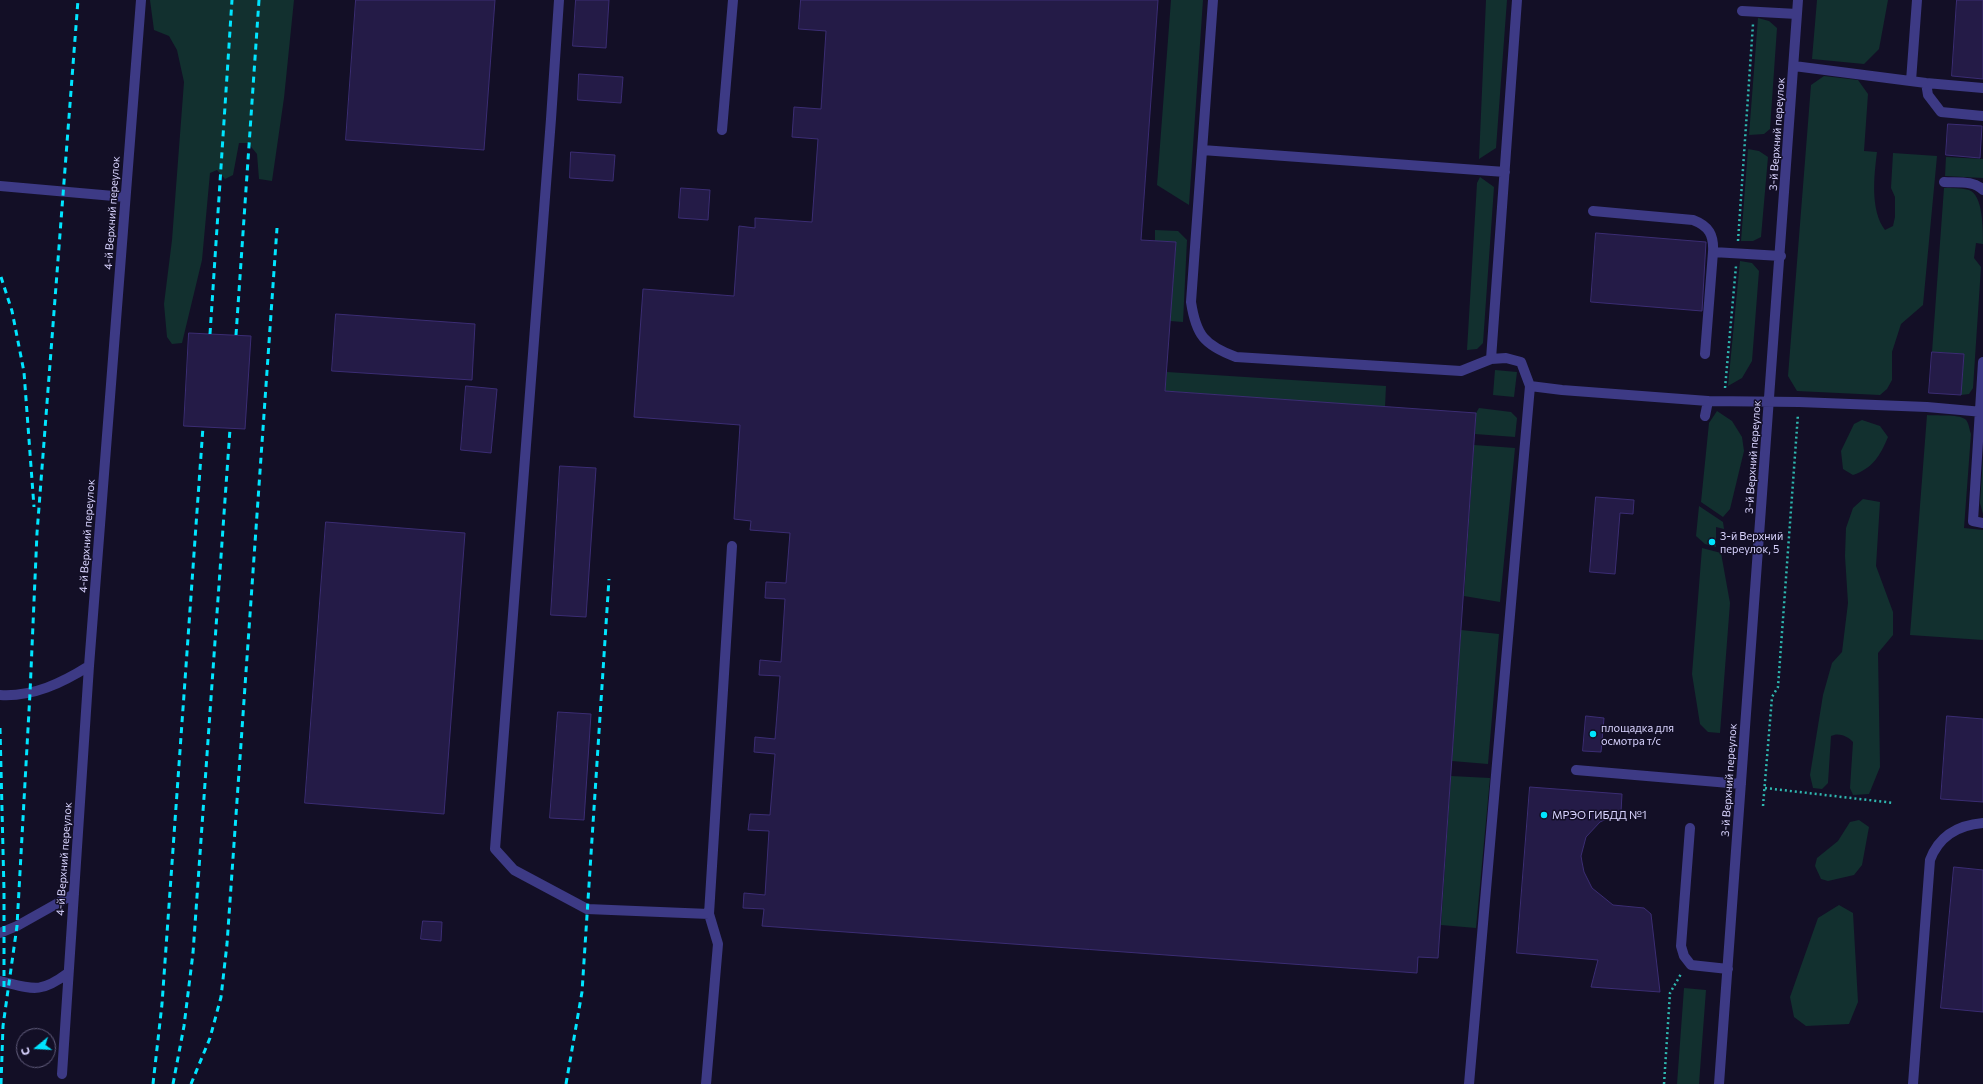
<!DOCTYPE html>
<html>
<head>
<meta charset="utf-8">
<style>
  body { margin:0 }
  #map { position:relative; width:1983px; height:1084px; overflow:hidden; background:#130f26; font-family:Commissioner,sans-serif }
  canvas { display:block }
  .north { position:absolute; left:16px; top:1028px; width:40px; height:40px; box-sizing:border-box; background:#130f26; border:1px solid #625e7d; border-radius:50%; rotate:252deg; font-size:11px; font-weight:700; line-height:16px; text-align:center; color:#d9d4ff }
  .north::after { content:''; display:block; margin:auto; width:14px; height:18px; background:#00e5ff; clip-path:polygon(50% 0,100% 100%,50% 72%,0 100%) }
</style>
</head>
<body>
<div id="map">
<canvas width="1983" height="1084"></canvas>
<div class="north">С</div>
</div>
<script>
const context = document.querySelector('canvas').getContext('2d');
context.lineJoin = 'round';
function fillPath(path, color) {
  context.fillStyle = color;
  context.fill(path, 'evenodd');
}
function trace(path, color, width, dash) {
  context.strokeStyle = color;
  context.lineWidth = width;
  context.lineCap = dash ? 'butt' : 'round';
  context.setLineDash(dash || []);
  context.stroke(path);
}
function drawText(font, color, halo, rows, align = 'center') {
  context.font = font + ' Commissioner,sans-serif';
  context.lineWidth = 3;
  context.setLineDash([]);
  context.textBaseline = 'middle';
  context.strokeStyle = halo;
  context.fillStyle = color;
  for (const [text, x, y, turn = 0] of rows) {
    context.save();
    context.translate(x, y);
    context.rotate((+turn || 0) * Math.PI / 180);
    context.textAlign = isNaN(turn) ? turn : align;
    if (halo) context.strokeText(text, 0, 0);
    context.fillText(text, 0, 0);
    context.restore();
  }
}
fillPath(new Path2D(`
  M150 0H294L284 98 272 181 259 179 257 154 248 143H239L233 175 225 179 217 170 210 173 202 260 182 343 172 344 167 337 164 304 172 240 184 82 177 50 169 36 154 30Z
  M1171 0H1203L1189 205 1157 185Z
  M1486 0H1507L1496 148 1479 159Z
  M1817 0H1888L1879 49 1864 64 1812 59Z
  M1758 18 1769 21 1777 28 1770 129 1764 134 1749 135Z
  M1824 76 1858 80 1868 94 1864 151 1877 152C1874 176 1870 210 1885 230L1893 226 1895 217V197L1891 188 1893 153 1937 156 1923 305 1901 324 1892 352V380L1887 389 1880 395 1797 391 1788 376 1811 85Z
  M1748 149 1759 151 1768 157 1761 237 1753 241H1741Z
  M1946 157 1983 159V178L1945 176Z
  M1480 177 1494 187 1483 343 1477 349 1467 350 1477 183Z
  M1944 188C1952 188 1961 188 1969 190 1983 195 1983 228 1983 244L1976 243 1974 258 1981 267 1973 388 1969 394 1961 395 1964 354 1932 352Z
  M1155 230 1178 231 1187 240 1183 322 1170 321 1176 242 1155 241Z
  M1740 261 1752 263 1759 271 1752 361 1742 378 1728 386Z
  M1495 370 1517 372 1514 397 1493 395Z
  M1167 372 1386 386 1385 407 1165 391Z
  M1479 408 1511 412 1517 418 1515 437 1475 434 1476 413Z
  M1717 411 1732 421 1742 437 1744 451 1730 509 1723 517 1701 502 1709 423Z
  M1927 415C1935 416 1958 414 1965 419 1969 422 1969 429 1971 434L1964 528 1983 530V640L1910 635Z
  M1862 420 1880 426 1888 437C1880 456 1873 468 1853 475L1843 469 1841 451 1854 424Z
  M1474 445 1515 448 1500 602 1464 596Z
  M1983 457V514L1980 503Z
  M1863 499 1880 502 1876 566 1893 612V635L1878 653 1880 767 1869 794 1853 795 1850 788 1853 742C1848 736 1838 732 1831 736L1828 783 1822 789 1813 788 1810 775 1823 695 1832 663 1842 652 1848 603 1845 556 1846 528 1853 508Z
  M1699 506 1723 522 1724 529 1716 527V547L1705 544 1696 536Z
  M1702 548 1721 553 1730 603 1720 733 1708 732 1700 724 1692 674Z
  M1461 630 1499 634 1488 764 1452 761Z
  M1451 776 1490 778 1476 928 1441 925Z
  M1859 820 1869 827 1862 865 1854 875 1828 881 1821 879 1815 866 1817 858 1838 841 1850 822Z
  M1839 905 1853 913 1858 1002 1849 1024 1806 1026 1794 1017 1790 997 1818 918Z
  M1684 988 1706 990 1699 1084H1677Z`), '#12302f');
const building = new Path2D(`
  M356 0H495L484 150 346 140Z
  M576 0H609L606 48 573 46Z
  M801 0H1158L1141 240 1176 242 1165 391 1476 413 1438 958 1418 957 1417 973 762 926 764 909 743 908 744 893 765 895 769 831 748 830 750 814 770 815 775 754 754 752 755 737 775 739 780 676 759 675 760 660 781 662 785 599 765 598 766 582 786 583 790 533 750 530 751 521 734 519 740 425 634 417 643 289 734 296 739 226 755 228V218L812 222 818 139 792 137 794 107 821 109 826 31 799 29Z
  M1957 0H1983V79L1952 76Z
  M579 74 623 77 621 103 578 100Z
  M1948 124 1982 126 1980 158 1946 155Z
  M571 152 615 155 613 181 570 178Z
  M681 188 710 190 708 220 679 218Z
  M1596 233 1706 242 1702 311 1591 302Z
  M336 314 475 324 472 380 332 371Z
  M189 333 251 336 245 429 184 426Z
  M1932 352 1964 354 1961 395 1929 393Z
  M466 386 497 389 491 453 461 450Z
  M560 466 596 468 586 617 551 615Z
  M1596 497 1634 500 1633 514 1620 513 1615 574 1590 572Z
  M326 522 465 533 444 814 305 803Z
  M558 712 591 714 584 820 550 818Z
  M1586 716 1604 718 1601 752 1583 751Z
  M1947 716 1983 719V802L1941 799Z
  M1530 787 1622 794 1621 812 1600 822 1586 837 1581 856 1582 862 1584 872 1592 888 1613 905 1644 908 1651 914 1660 992 1591 987 1598 960 1517 953Z
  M1954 867 1983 870V1012L1941 1008Z
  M423 921 442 922 441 941 421 939Z`);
fillPath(building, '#241b47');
trace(building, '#3b2d73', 1);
trace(new Path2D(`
  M1738 241 1753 24
  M1725 388 1736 266
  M1765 788 1894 803
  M1763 806 1772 697 1778 687 1798 414
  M1664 1084 1670 993 1681 974`), '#2fb8b0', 2.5, [2, 3]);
trace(new Path2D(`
  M559 0 551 119 495 849 514 870 587 909 709 914
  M1213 0 1191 302C1196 335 1204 345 1236 357L1461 371 1491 359
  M1742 11 1797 14
  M1794 66 1926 83 1983 88
  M1911 81 1917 0
  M1926 83 1928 95 1941 112 1983 116
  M722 130 733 0
  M1202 150 1505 172
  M1944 182C1956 183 1974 180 1983 190
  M0 186 125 197
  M1593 211 1693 220C1709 226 1714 235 1713 252
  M1705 354 1713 252 1781 256
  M1983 362 1973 521 1983 523
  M1530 386 1562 390 1708 401 1799 402 1927 407 1983 412
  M1705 416 1708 401
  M0 695C33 697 62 683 89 666
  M1576 770 1741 784
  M1690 828 1681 946 1684 956 1691 965 1728 969
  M0 933 17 926 74 894
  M0 981C33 989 40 994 68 973
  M62 1074 89 666 141 0
  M706 1084 718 944 709 914 732 546
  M1469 1084 1530 386 1521 362 1506 358 1491 359 1517 0
  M1719 1084 1798 0
  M1913 1084 1930 860C1939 836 1958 825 1983 823`), '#3d3a85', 10);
trace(new Path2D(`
  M1 277 12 311 24 372 34 507
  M210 334 232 0
  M236 335 259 0
  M0 728 4 891V990
  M1 1084 3 1026 17 926 30 693 37 533 78 0
  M153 1084 162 1004 203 427
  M173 1084 184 1026 193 953 230 429
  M191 1084 210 1038 221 997 227 944 277 228
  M566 1084 582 992 609 579`), '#00e5ff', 3, [6, 5]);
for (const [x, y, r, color] of [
  [1712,542,4,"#00e5ff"],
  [1593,734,4,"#00e5ff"],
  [1544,815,4,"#00e5ff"]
]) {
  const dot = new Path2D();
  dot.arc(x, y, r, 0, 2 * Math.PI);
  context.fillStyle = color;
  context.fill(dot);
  trace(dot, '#130f26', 1.5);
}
drawText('11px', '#d9d4ff', '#130f26', [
  ["3-й Верхний переулок",1777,134,-86],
  ["4-й Верхний переулок",112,213,-86],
  ["3-й Верхний переулок",1753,457,-86],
  ["4-й Верхний переулок",87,536,-86],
  ["3-й Верхний переулок",1729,780,-86],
  ["4-й Верхний переулок",64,859,-86]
]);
drawText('11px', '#d9d4ff', '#130f26', [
  ["3-й Верхний",1720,536],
  ["переулок, 5",1720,549],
  ["площадка для",1601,728],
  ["осмотра т/с",1601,741],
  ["МРЭО ГИБДД №1",1552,815]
], 'left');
</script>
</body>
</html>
